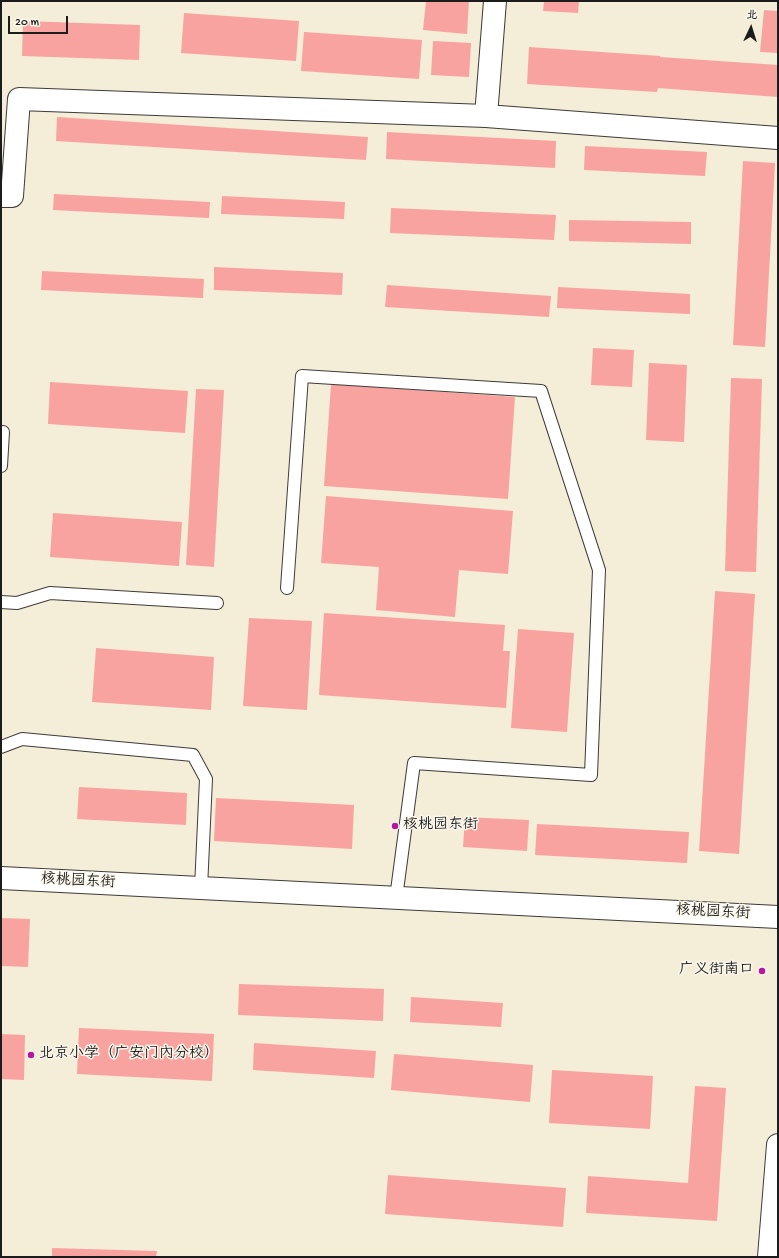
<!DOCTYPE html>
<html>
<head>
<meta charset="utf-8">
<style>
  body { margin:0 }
  #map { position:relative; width:779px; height:1258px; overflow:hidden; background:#f4edd7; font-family:"Gochi Hand","LXGW WenKai TC",sans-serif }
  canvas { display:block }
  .frame { position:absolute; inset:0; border:2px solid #1c1c1c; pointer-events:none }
  .north { position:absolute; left:731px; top:8px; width:40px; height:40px; -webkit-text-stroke:3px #fbf7ec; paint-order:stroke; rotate:4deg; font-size:11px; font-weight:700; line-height:16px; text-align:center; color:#1c1c1c }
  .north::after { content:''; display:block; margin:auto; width:14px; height:18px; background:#1c1c1c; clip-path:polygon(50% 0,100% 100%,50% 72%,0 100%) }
  .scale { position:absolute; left:8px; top:16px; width:60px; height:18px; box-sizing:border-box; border:2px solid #1c1c1c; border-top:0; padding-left:5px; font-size:12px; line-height:14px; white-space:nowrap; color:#1c1c1c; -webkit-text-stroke:3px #fbf7ec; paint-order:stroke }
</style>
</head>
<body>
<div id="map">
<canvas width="779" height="1258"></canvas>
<div class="frame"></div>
<div class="north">北</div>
<div class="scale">20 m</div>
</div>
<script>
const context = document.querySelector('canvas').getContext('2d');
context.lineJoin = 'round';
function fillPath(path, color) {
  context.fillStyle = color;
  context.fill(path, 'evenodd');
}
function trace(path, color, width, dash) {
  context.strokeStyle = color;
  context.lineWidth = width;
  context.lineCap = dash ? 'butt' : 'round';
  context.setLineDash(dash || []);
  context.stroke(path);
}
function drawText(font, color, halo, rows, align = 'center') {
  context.font = font + ' "Gochi Hand","LXGW WenKai TC",sans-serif';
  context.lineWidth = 3;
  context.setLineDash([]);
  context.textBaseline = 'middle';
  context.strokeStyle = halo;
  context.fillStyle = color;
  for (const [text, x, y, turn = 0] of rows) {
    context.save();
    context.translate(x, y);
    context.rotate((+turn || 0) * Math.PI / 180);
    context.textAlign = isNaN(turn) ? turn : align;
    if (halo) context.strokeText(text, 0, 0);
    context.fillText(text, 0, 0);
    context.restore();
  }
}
fillPath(new Path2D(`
  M426 1H469L467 34 423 30Z
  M544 1H579L578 13 543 11Z
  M764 10 778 11V53L760 52Z
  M184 13 299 21 296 61 181 53Z
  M23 21 140 25 139 60 22 56Z
  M304 32 422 40 419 79 301 71Z
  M433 41 471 43 469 77 431 75Z
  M529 47 660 56V57L778 65V97L658 88 657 92 527 84Z
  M57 117 368 137 366 160 56 141Z
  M387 132 556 141 555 168 386 159Z
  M585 146 707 152 705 176 584 170Z
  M743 161 775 163 765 347 733 345Z
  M54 194 210 202 209 218 53 210Z
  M222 196 345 202 344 219 221 214Z
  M391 208 556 215 554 240 390 233Z
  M569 220 691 222V244L569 241Z
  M214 267 343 273 342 295 214 290Z
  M42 271 204 279 203 298 41 290Z
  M387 285 551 296 549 317 385 307Z
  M558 287 690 294V314L557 308Z
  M593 348 634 350 632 387 591 385Z
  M649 363 687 365 684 442 646 440Z
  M731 378 762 379 756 572 725 571Z
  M50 382 188 391 185 433 48 424Z
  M331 384 515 397 508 499 324 486Z
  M196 389 224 390 214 567 186 565Z
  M326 496 513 511 508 574 459 570 455 617 376 610 379 567 321 563Z
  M53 513 182 522 179 566 50 557Z
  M715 591 755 594 739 854 699 851Z
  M324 613 505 625 503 651H510L506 708 319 695Z
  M249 618 312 621 307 710 243 706Z
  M518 629 574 633 567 732 511 728Z
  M96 648 214 657 211 710 92 702Z
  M79 787 187 793 186 825 77 819Z
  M216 798 354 805 352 849 214 841Z
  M465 817 529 820 527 851 463 847Z
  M537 824 689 832 687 863 535 855Z
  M1 918 30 919 28 967 1 966Z
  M239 984 384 989 383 1021 238 1015Z
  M411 997 503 1003 501 1027 410 1022Z
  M79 1028 214 1034 212 1081 77 1074Z
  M1 1034 25 1035 24 1080 1 1079Z
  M254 1043 376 1051 374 1078 253 1070Z
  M394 1054 533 1065 530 1102 391 1090Z
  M552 1070 653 1076 650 1129 549 1123Z
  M695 1086 726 1088 717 1221 586 1213 588 1176 688 1183Z
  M388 1175 566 1188 563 1227 385 1214Z
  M52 1248 157 1251 156 1257H52Z`), '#f9a3a0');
const lane = new Path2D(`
  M1 466 3 432
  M287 588 302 376 541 391 599 570 591 775 414 763 396 898
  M1 602 17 603 50 593 217 603
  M1 747 22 739 193 755 206 779 201 888`);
const street = new Path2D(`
  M486 116 495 1
  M1 196H12L19 99 486 116 778 138
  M1 878 778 917
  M769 1257 778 1145`);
trace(lane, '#3c3b38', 14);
trace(street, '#3c3b38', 24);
trace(lane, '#fff', 12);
trace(street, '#fff', 22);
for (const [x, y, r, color] of [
  [395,826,4,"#b5179e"],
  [762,971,4,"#b5179e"],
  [31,1055,4,"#b5179e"]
]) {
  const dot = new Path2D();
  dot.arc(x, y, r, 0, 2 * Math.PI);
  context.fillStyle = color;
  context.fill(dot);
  trace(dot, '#fbf7ec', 1.5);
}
drawText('15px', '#1c1c1c', '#fbf7ec', [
  ["核桃园东街",403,826],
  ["广义街南口",754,971,"right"],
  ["北京小学（广安门内分校）",39,1055]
], 'left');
drawText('15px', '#1c1c1c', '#fbf7ec', [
  ["核桃园东街",78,882,3],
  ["核桃园东街",713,913,3]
]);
</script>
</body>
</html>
